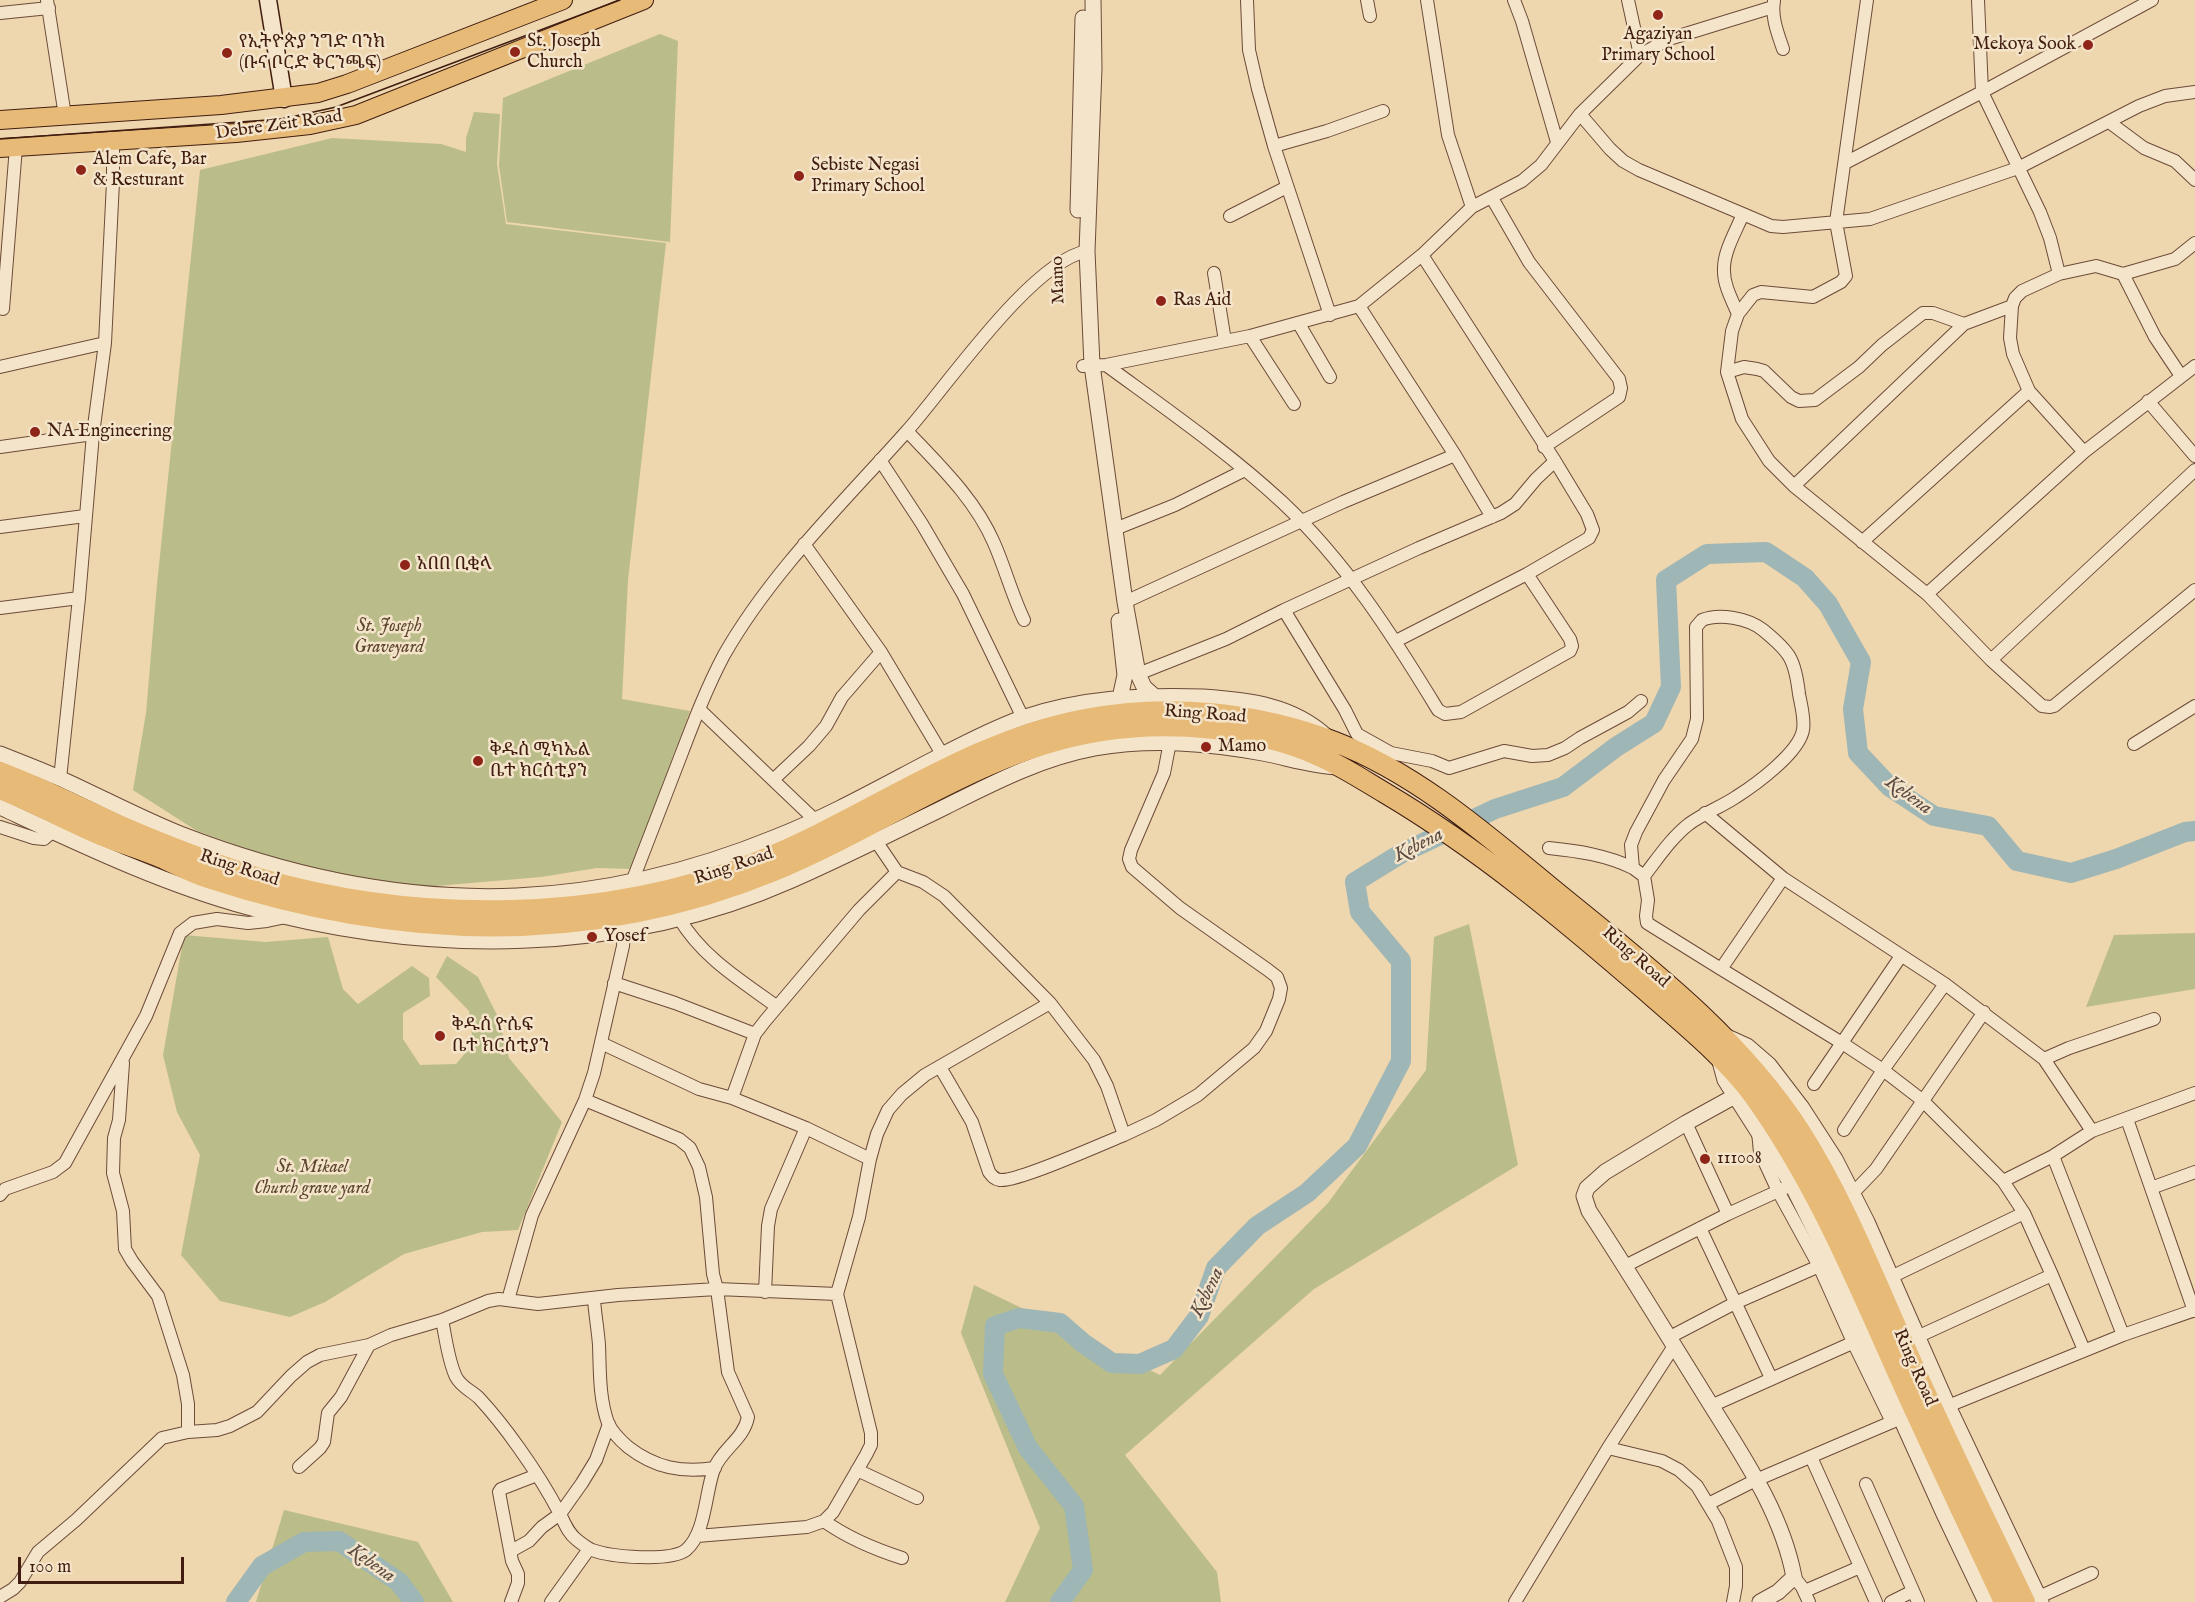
<!DOCTYPE html>
<html>
<head>
<meta charset="utf-8">
<style>
  body { margin:0 }
  #map { position:relative; width:2195px; height:1602px; overflow:hidden; background:#eed6ae; font-family:"IM FELL English",serif }
  canvas { display:block }
  .scale { position:absolute; left:18px; top:1557px; width:166px; height:27px; box-sizing:border-box; border:3px solid #401d10; border-top:0; padding-left:8px; font-size:18px; line-height:21px; white-space:nowrap; color:#401d10; -webkit-text-stroke:4px #f4e4ca; paint-order:stroke }
</style>
</head>
<body>
<div id="map">
<canvas width="2195" height="1602"></canvas>
<div class="scale">100 m</div>
</div>
<script>
const context = document.querySelector('canvas').getContext('2d');
context.lineJoin = 'round';
function fillPath(path, color) {
  context.fillStyle = color;
  context.fill(path, 'evenodd');
}
function trace(path, color, width, dash) {
  context.strokeStyle = color;
  context.lineWidth = width;
  context.lineCap = dash ? 'butt' : 'round';
  context.setLineDash(dash || []);
  context.stroke(path);
}
function drawText(font, color, halo, rows, align = 'center') {
  context.font = font + ' "IM FELL English","Noto Serif Ethiopic",serif';
  context.lineWidth = 5;
  context.setLineDash([]);
  context.textBaseline = 'middle';
  context.strokeStyle = halo;
  context.fillStyle = color;
  for (const [text, x, y, turn = 0] of rows) {
    context.save();
    context.translate(x, y);
    context.rotate((+turn || 0) * Math.PI / 180);
    context.textAlign = isNaN(turn) ? turn : align;
    if (halo) context.strokeText(text, 0, 0);
    context.fillText(text, 0, 0);
    context.restore();
  }
}
fillPath(new Path2D(`
  M660 34 678 41 670 242 507 222 499 165 503 98Z
  M474 112 500 114 497 164 506 224 666 243 628 580 622 699 690 711 631 869 597 868 541 877 424 887 310 872 197 831 133 790 146 713 157 584 200 170 332 138 441 144 466 152V138Z
  M1469 924 1518 1165 1314 1289 1125 1455 1217 1572 1221 1602H1005L1040 1528 961 1333 974 1285 1160 1375 1328 1203 1426 1070 1434 937Z
  M2195 933V989L2086 1007 2114 935Z
  M184 935 265 942 328 937 343 989 358 1004 412 966 429 978 430 996 403 1013V1039L420 1065 456 1064 473 1044 469 1011 436 977 447 956 478 977 498 1017 509 1058 562 1122 518 1230 482 1232 404 1254 325 1302 290 1317 220 1301 181 1255 200 1155 177 1112 163 1055Z
  M284 1510 418 1542 453 1602H256Z`), '#babd89');
trace(new Path2D(`
  M236 1602 262 1566 304 1542 339 1541 399 1582 414 1602
  M1060 1602 1083 1570 1074 1506 1028 1448 993 1374 995 1326 1019 1318 1060 1323 1083 1343 1112 1363 1140 1364 1174 1349 1199 1316 1216 1268 1257 1226 1307 1193 1357 1146 1401 1061V961L1360 912 1355 882 1402 853 1495 809 1563 787 1616 747 1654 723 1671 687 1666 580 1707 554 1766 552 1805 578 1828 604 1861 662 1853 709 1858 753 1890 787 1934 816 1988 826 2017 861 2071 873 2116 859 2185 832 2195 831`), '#9eb6b5', 20);
const minor = new Path2D(`
  M47 0 65 116
  M1247 0 1249 50 1258 89 1274 146 1330 315
  M1367 0 1370 16
  M1427 0 1448 135 1472 207
  M1514 0 1522 21 1557 142
  M1978 0 1982 92 2040 212 2050 238 2059 274
  M1774 1C1771 17 1778 34 1783 49
  M0 13 49 8
  M1640 55 1669 39 1773 7
  M2195 92 2165 96 2139 106 2018 168 1870 219 1783 227 1771 226 1743 214C1736 231 1724 251 1724 268 1723 284 1732 300 1738 314L1732 331 1727 372 1742 419 1769 461 1794 486 1927 594 1991 660 2042 706 2050 707 2054 706 2195 590
  M1580 114 1610 149 1623 161 1639 170 1743 214
  M2109 122 2144 148 2175 161 2195 180
  M1274 146 1327 131 1383 111
  M1845 163 1982 92 2152 0
  M1492 198 1529 262 1619 379 1621 388 1619 397 1544 447
  M1230 216 1287 187
  M1214 273 1225 341
  M2123 274 2155 337 2181 376
  M1359 306 1455 455 1492 517
  M3 309 16 147
  M1738 314 1753 295 1761 292 1813 297 1841 282 1846 276 1836 222 1867 0
  M1299 324 1330 377
  M1250 336 1294 404
  M1106 365C1166 409 1228 452 1282 502 1346 562 1393 636 1438 710L1445 714 1461 712 1570 651 1572 646 1570 639 1527 574
  M1083 366 1106 365 1250 336 1359 306 1422 255 1472 207 1522 181 1541 165 1580 114 1640 55 1628 0
  M0 367 105 343
  M1727 372 1744 367 1757 369 1764 371 1791 397 1799 401 1815 400 1859 367 1882 345 1923 313H1933L1964 324
  M2148 401 2195 456
  M907 431C939 465 975 499 994 543 1005 568 1012 595 1024 620
  M0 447 93 434
  M2084 452 2029 391 2013 354 2010 338 2012 306 2015 298 2022 291 2059 274 2096 266 2123 274 2175 259 2195 243
  M880 460 922 524 963 594 1023 718
  M1794 486 1964 324 2012 306
  M0 527 85 516
  M1115 529 1175 505 1245 470
  M1862 542 2029 391
  M804 544 881 652 942 754
  M1927 594 2084 452 2195 366
  M1125 602 1343 502 1455 455
  M0 608 79 598
  M1284 610 1345 710 1357 734 1391 753 1432 761 1449 768 1504 751 1532 756 1548 755 1565 748 1580 738 1628 712 1641 701
  M1396 641 1527 574 1589 538 1593 530 1587 514 1555 461 1422 255
  M1991 660 2195 470
  M1138 674 1226 639 1284 610 1419 548 1501 513 1515 504 1536 479 1555 461
  M699 709 773 780
  M2134 744 2195 706
  M60 779 79 598 93 434 105 343 113 182V142
  M1705 813 1783 878 1945 984 2044 1059 2092 1131
  M815 820 773 780 809 746 826 726 842 697 881 652
  M0 827 34 838 44 839 53 831
  M1549 848C1578 851 1606 855 1633 868
  M897 872 923 882 944 896 1050 1003 1094 1060 1107 1086 1124 1135 1156 1120 1198 1095 1254 1048 1266 1031 1279 999 1281 988 1277 977 1268 970 1180 908 1132 867 1129 859 1131 850 1164 773 1170 742
  M1644 876C1658 858 1671 838 1689 824 1704 813 1721 807 1736 797 1755 785 1799 753 1803 730 1805 719 1801 705 1799 694 1795 659 1790 652 1763 630 1748 618 1719 613 1702 620L1696 627 1697 719 1692 739 1664 780 1636 832 1631 845 1633 868 1644 876 1648 900 1646 916 1647 923 1721 969
  M1783 878 1721 969 1842 1043 1883 1070 1922 1100 2003 1181 2024 1213 2052 1275 1917 1337
  M632 882C648 840 665 797 681 755 694 721 707 687 724 655 772 571 843 503 907 431 947 386 1031 262 1087 251
  M679 918C702 957 740 980 776 1006
  M614 983 675 1003 755 1034
  M601 1043 699 1089 732 1098
  M2044 1059 2069 1048 2154 1019
  M123 1063 119 1120 114 1138 113 1173 123 1211 125 1249 132 1261 158 1296 183 1375 188 1404V1432
  M940 1067 972 1122 989 1172C992 1176 994 1179 1000 1180 1017 1182 1102 1144 1124 1135
  M1814 1084 1901 956
  M2127 1119 2194 1311
  M1686 1123 1728 1214
  M1844 1130 1883 1070 1945 984
  M1758 1132 1760 1152 1778 1191 1819 1266 1853 1342 1892 1422
  M2053 1156 2123 1335
  M870 1159 877 1134 888 1110 902 1094 925 1075 1050 1003
  M2003 1181 2053 1156 2092 1131 2195 1093
  M2151 1188 2195 1172
  M1853 1193 1876 1169 1984 1012
  M0 1195 5 1189 53 1172 65 1163 146 1016 180 933 193 923 217 919 248 923 267 921 286 917
  M1700 1228 1771 1378
  M1625 1266 1728 1214 1785 1188
  M2052 1275 2084 1350
  M1891 1277 2024 1213
  M765 1292 768 1226 771 1209 806 1128
  M594 1299C595 1315 598 1330 599 1345 600 1371 599 1398 608 1423 612 1432 621 1441 628 1447 655 1468 682 1473 715 1468
  M508 1300 532 1215 585 1100 594 1073 623 946 624 931
  M442 1320C446 1339 448 1360 456 1377 462 1388 471 1390 479 1398 493 1413 507 1431 519 1448 534 1469 548 1491 560 1514 565 1524 568 1533 577 1540 582 1544 587 1548 592 1550 611 1557 670 1562 686 1550 706 1533 705 1493 714 1469 722 1449 744 1439 748 1417L728 1372 717 1289 713 1274 706 1197 699 1167 690 1148 679 1139 585 1100
  M1670 1337 1735 1303 1826 1263
  M1711 1406 1861 1339
  M1948 1406 2123 1335 2195 1310
  M1608 1448 1662 1461 1679 1470 1697 1486 1718 1521 1736 1567V1586L1733 1602
  M1811 1457 1876 1602
  M299 1467 320 1448 324 1442 328 1413 341 1397 369 1345
  M857 1470 917 1498
  M1866 1484 1918 1602
  M1708 1504 1756 1480 1899 1419
  M824 1521C848 1538 874 1549 902 1558
  M697 1536 807 1527 824 1521 833 1512 866 1455 871 1445V1433L837 1294
  M511 1551 529 1541 542 1527 560 1514 582 1483 596 1460 609 1424
  M1794 1577 1802 1587 1809 1602
  M1805 1591 1860 1567
  M0 1597 13 1589 20 1582 38 1552 76 1520 162 1438 188 1432 217 1430 230 1426 257 1412 291 1376 307 1362 320 1355 369 1345 391 1335 442 1320 488 1301 499 1299 538 1304 618 1295 717 1289 837 1294 859 1217 870 1159 806 1128 732 1098 755 1034 765 1021 859 910 897 872 876 841
  M2039 1597 2092 1573
  M511 1602 518 1583V1574L512 1561 499 1492 501 1489 537 1475
  M551 1602 589 1549
  M1515 1602 1608 1448 1674 1346
  M1891 1602 1913 1591`);
const tertiary = new Path2D(`
  M1093 0 1094 68 1087 251 1092 365 1125 602 1138 674 1144 687 1153 695
  M1078 210 1083 18
  M1119 621 1125 675 1120 698
  M0 754C20 762 39 769 59 778 99 796 138 817 180 834 286 875 402 901 517 896 606 892 693 871 776 837 832 815 886 784 940 756 967 742 994 728 1022 718 1081 698 1142 695 1203 697 1248 700 1293 705 1327 737
  M0 807C80 844 163 884 248 907 426 956 621 956 792 880 844 857 894 832 945 807 993 783 1041 758 1095 748 1152 738 1207 743 1263 753 1289 758 1312 766 1339 767
  M1725 1036 1747 1046 1769 1065 1802 1108 1835 1159 1867 1222 1948 1406 2041 1602
  M1719 1058 1725 1080 1792 1185 1830 1261 1944 1514 1986 1602
  M1735 1096 1686 1123 1605 1172 1587 1188 1584 1196 1589 1211C1628 1270 1664 1330 1701 1389 1737 1448 1781 1508 1794 1577L1778 1592 1760 1602`);
const secondary = new Path2D(`
  M268 0 284 99`);
const primary = new Path2D(`
  M0 120 221 105 318 93 347 84 563 0
  M0 148 236 133 310 125 356 115 644 0`);
const trunk = new Path2D(`
  M0 772C40 787 78 806 116 824 162 844 211 863 259 878 418 924 605 923 759 861 869 817 967 741 1085 719 1169 703 1256 712 1335 742 1418 774 1488 836 1556 892 1643 963 1738 1035 1800 1131 1844 1200 1873 1275 1906 1349 1943 1434 1985 1518 2025 1602
  M0 789C35 803 68 821 103 836 123 844 143 850 162 858 177 865 192 873 208 878 397 940 589 947 774 871 882 827 980 751 1097 732 1167 720 1254 727 1319 756 1342 766 1363 780 1385 793 1478 848 1563 919 1645 990 1681 1022 1725 1057 1753 1095 1815 1181 1855 1278 1898 1374 1932 1450 1969 1526 2004 1602`);
trace(minor, '#6c4b38', 14);
trace(tertiary, '#6c4b38', 17);
trace(secondary, '#401d10', 19);
trace(primary, '#401d10', 20);
trace(trunk, '#401d10', 22);
trace(minor, '#f4e4ca', 12);
trace(tertiary, '#f4e4ca', 15);
trace(secondary, '#f4e4ca', 16);
trace(primary, '#e7bb77', 18);
trace(trunk, '#e7bb77', 20);
trace(new Path2D(`
  M0 139 282 119 336 107 620 0`), '#401d10', 1.5);
for (const [x, y, r, color] of [
  [1658,15,6,"#8f2418"],
  [2088,45,6,"#8f2418"],
  [515,52,6,"#8f2418"],
  [227,53,6,"#8f2418"],
  [81,170,6,"#8f2418"],
  [799,176,6,"#8f2418"],
  [1161,301,6,"#8f2418"],
  [35,432,6,"#8f2418"],
  [405,565,6,"#8f2418"],
  [1206,747,6,"#8f2418"],
  [478,761,6,"#8f2418"],
  [592,937,6,"#8f2418"],
  [440,1036,6,"#8f2418"],
  [1705,1159,6,"#8f2418"]
]) {
  const dot = new Path2D();
  dot.arc(x, y, r, 0, 2 * Math.PI);
  context.fillStyle = color;
  context.fill(dot);
  trace(dot, '#f4e4ca', 2);
}
drawText('18px', '#401d10', '#f4e4ca', [
  ["Agaziyan",1658,35,"center"],
  ["Primary School",1658,56,"center"],
  ["St. Joseph",527,42],
  ["Church",527,63],
  ["የኢትዮጵያ ንግድ ባንክ",239,43],
  ["(ቡና ቦርድ ቅርንጫፍ)",239,64],
  ["Mekoya Sook",2076,45,"right"],
  ["Alem Cafe, Bar",93,160],
  ["& Resturant",93,181],
  ["Sebiste Negasi",811,166],
  ["Primary School",811,187],
  ["Ras Aid",1173,301],
  ["NA Engineering",47,432],
  ["አበበ ቢቂላ",417,565],
  ["Mamo",1218,747],
  ["ቅዱስ ሚካኤል",490,751],
  ["ቤተ ክርስቲያን",490,772],
  ["Yosef",604,937],
  ["ቅዱስ ዮሴፍ",452,1026],
  ["ቤተ ክርስቲያን",452,1047],
  ["111008",1717,1159]
], 'left');
drawText('18px', '#401d10', '#f4e4ca', [
  ["Debre Zeit Road",279,126,-8],
  ["Mamo",1059,280,-92],
  ["Ring Road",1205,715,4],
  ["Ring Road",734,867,-19],
  ["Ring Road",239,869,18],
  ["Ring Road",1635,958,41],
  ["Ring Road",1914,1368,66]
]);
drawText('italic 18px', '#5e452e', '#f4e4ca', [
  ["St. Joseph",389,627],
  ["Graveyard",389,648],
  ["St. Mikael",312,1168],
  ["Church grave yard",312,1189]
]);
drawText('italic 20px', '#5c4b42', '#f4e4ca', [
  ["Kebena",1908,796,36],
  ["Kebena",1419,846,-27],
  ["Kebena",1208,1293,-64],
  ["Kebena",371,1564,35]
]);
</script>
</body>
</html>
